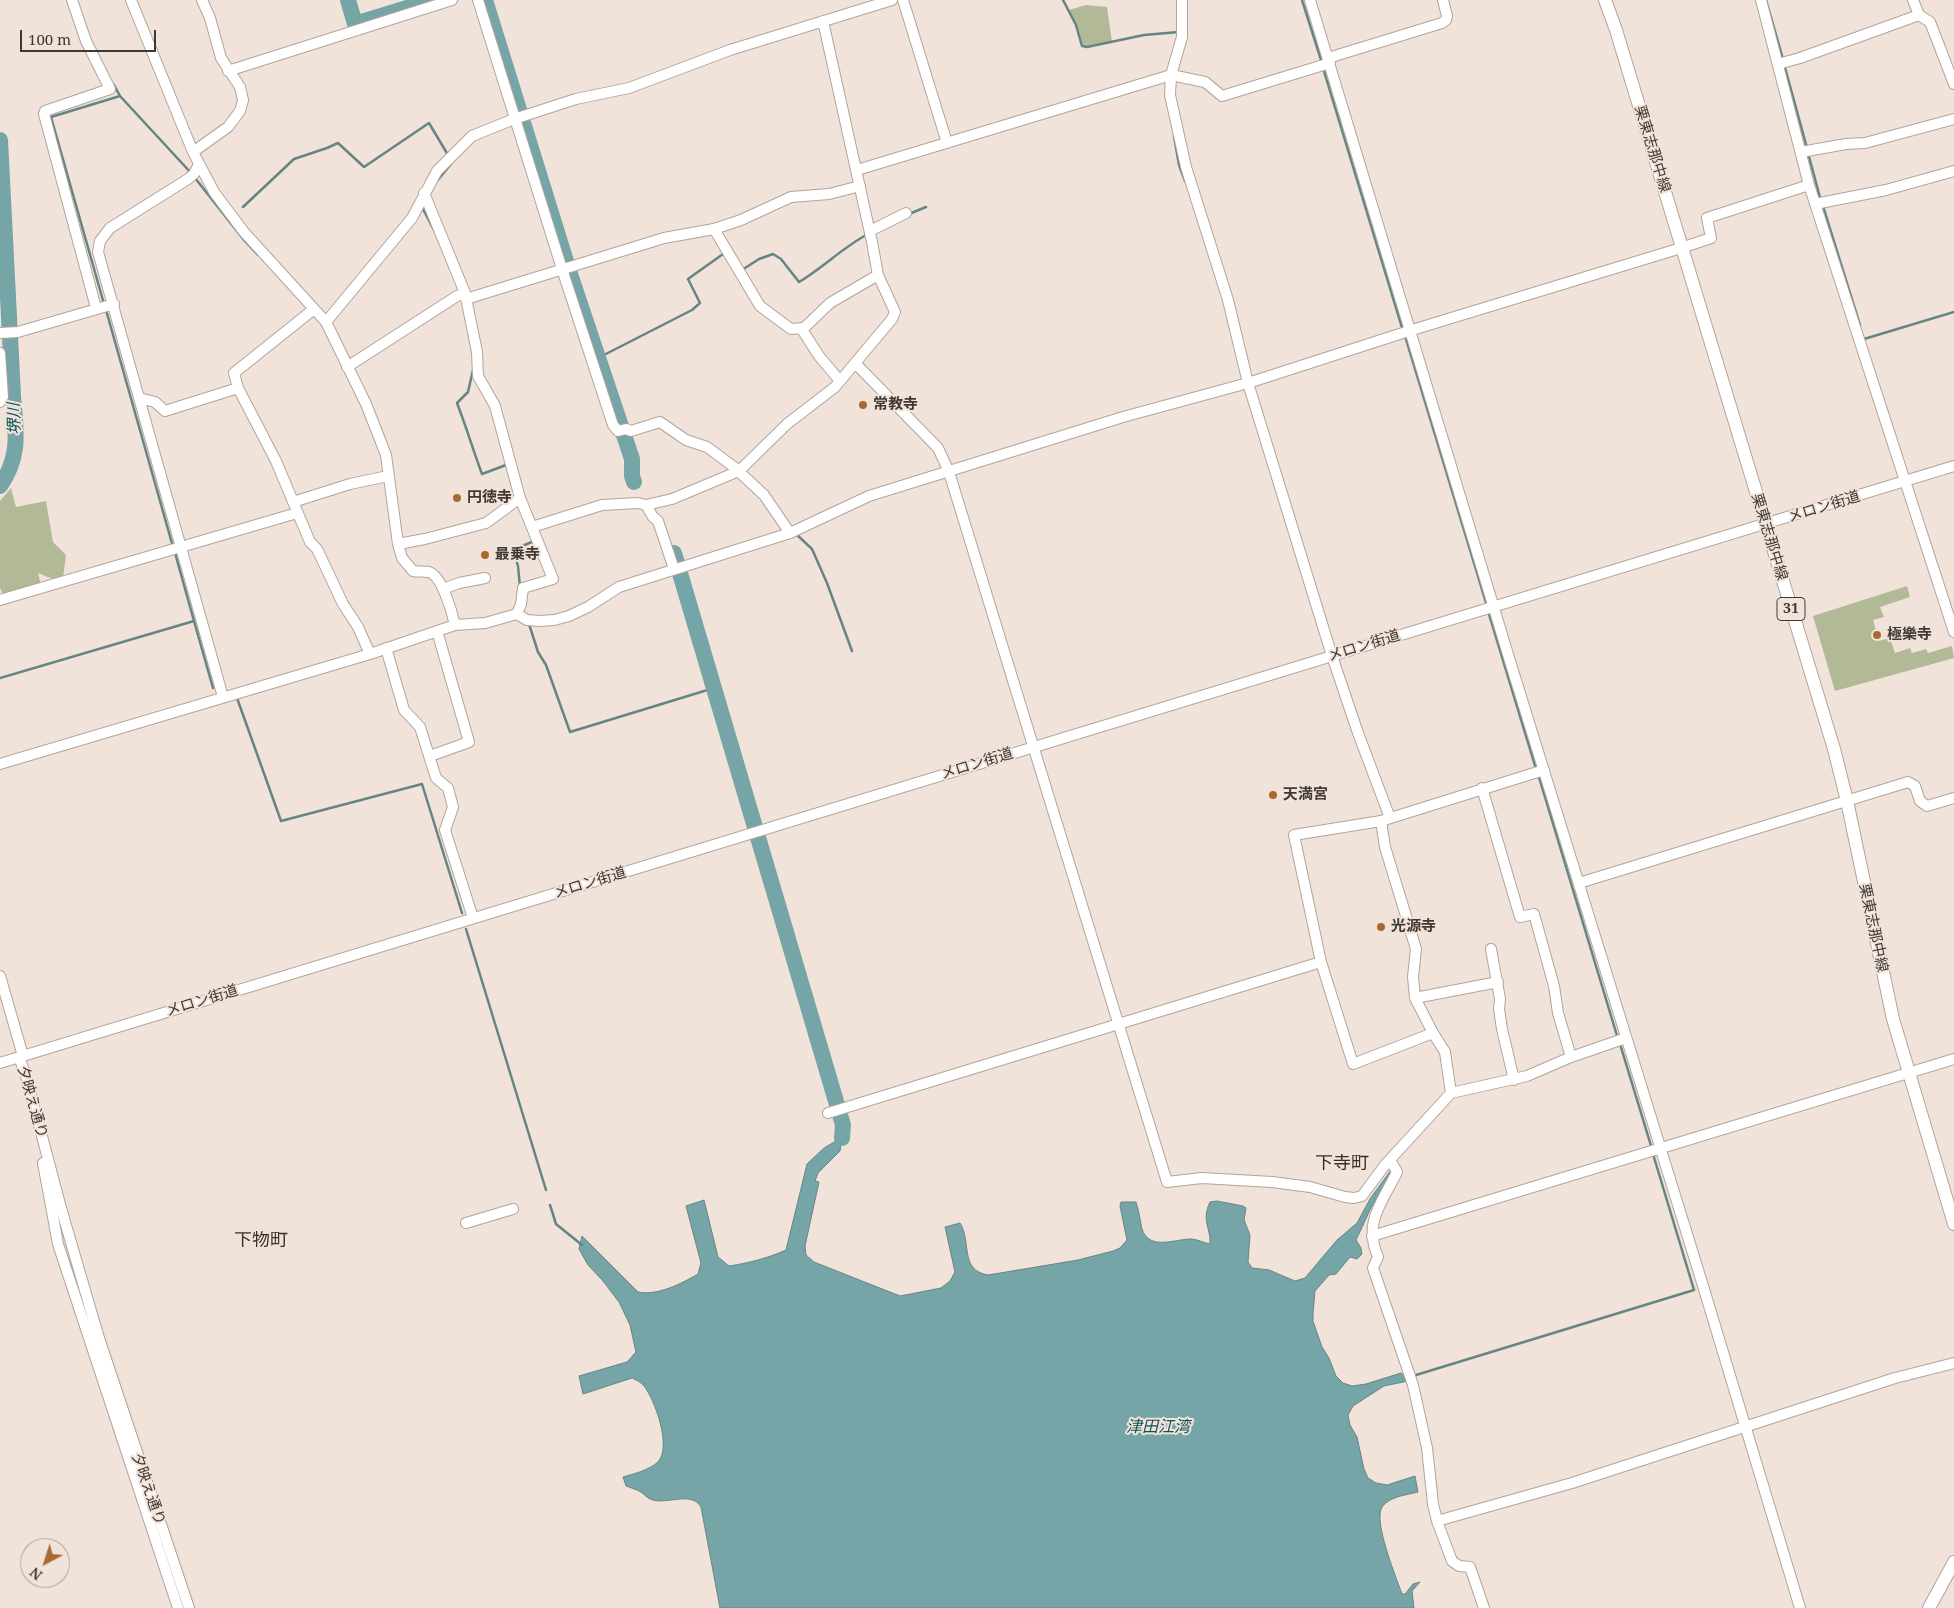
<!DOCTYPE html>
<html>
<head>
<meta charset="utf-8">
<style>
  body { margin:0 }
  #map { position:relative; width:1954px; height:1608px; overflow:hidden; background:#f1e3d9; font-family:"Noto Serif",serif }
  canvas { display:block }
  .north { position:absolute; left:20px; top:1538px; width:50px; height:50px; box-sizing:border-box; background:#f1e3d9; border:1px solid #aa9f97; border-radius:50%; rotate:220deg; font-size:14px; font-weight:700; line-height:20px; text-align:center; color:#3f3935 }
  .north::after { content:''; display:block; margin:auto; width:18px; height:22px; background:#a96932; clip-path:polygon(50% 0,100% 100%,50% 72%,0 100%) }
  .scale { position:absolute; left:20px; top:30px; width:136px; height:22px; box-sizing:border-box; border:2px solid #3f3935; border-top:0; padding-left:6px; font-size:15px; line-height:18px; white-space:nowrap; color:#3f3935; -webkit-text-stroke:4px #f1e3d9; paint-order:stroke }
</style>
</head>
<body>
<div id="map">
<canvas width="1954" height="1608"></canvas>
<div class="north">N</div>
<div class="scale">100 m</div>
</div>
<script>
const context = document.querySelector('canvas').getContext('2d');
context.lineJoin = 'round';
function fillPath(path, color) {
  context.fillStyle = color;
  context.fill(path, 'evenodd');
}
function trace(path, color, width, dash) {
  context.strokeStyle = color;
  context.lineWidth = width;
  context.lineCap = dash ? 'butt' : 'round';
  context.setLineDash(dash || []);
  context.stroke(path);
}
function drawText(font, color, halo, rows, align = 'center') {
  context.font = font + ' "Noto Serif","Noto Sans JP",serif';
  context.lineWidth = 4;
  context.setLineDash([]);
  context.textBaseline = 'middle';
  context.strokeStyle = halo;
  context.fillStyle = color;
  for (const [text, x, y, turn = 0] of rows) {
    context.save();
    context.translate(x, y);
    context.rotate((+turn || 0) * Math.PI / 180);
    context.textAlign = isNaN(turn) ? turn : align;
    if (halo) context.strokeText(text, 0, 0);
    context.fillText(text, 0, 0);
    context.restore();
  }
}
fillPath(new Path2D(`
  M1086 5 1107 7 1112 42 1087 47 1083 45 1077 25 1069 10Z
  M11 488 16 507 46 501 53 542 66 555 63 577 55 580 38 573 41 585 3 595 0 588V501Z
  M1907 586 1910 597 1880 607 1884 617 1873 620 1879 641 1890 638 1895 653 1910 648 1912 653 1926 649 1928 653 1952 646 1954 658 1835 691 1813 616Z`), '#b2b996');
const water = new Path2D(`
  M842 1138 840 1151 818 1173 815 1181 819 1182 805 1246 806 1255 814 1262 900 1296 941 1288 950 1281 955 1272 945 1227 960 1223C972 1242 959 1270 988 1275L1078 1260 1113 1251 1120 1248 1127 1240 1120 1206 1121 1202H1136C1139 1211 1140 1220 1142 1229 1149 1251 1175 1239 1191 1239 1197 1239 1204 1243 1210 1244 1211 1228 1201 1221 1210 1202L1217 1201 1243 1206 1246 1208 1244 1220 1250 1235 1248 1262 1252 1268 1269 1270 1295 1281 1305 1278 1337 1240 1357 1223 1370 1199 1391 1170 1393 1171 1371 1208 1356 1240 1361 1248 1362 1254 1357 1259 1350 1257 1336 1274 1329 1275 1315 1291 1313 1313V1321L1322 1347 1329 1358 1336 1376 1343 1383 1352 1386 1366 1384 1401 1373 1405 1376 1408 1381 1384 1386 1353 1406 1348 1415 1350 1425 1357 1437 1364 1469 1368 1478 1376 1483 1387 1485 1415 1476 1418 1492C1407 1495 1390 1496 1382 1507 1373 1521 1396 1577 1402 1594H1405L1413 1584 1420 1582 1412 1591 1414 1608H720L701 1507C691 1490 666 1506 650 1499 646 1497 644 1494 641 1492 636 1489 631 1488 626 1486L623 1477C634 1474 649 1470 658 1462 672 1447 655 1400 644 1386 641 1382 636 1380 632 1378L583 1394 579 1376 627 1362 636 1352 630 1325 619 1302 603 1281 588 1265 579 1249 582 1236 638 1292C657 1296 681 1284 698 1274L701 1263 686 1206 704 1200 718 1257 729 1266C749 1263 768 1258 786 1250L807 1164 824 1148Z`);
fillPath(water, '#75a5a7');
trace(water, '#658585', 1);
trace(new Path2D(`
  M1063 0 1076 25 1082 46 1087 47 1144 35 1179 32
  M1302 0 1322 63
  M1766 0 1783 59
  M1784 64 1807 148
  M1323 68 1403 331
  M120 96 192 174
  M1174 136 1179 165 1185 181
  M1808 153 1821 201
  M195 178 244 240 258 255
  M437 181 451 164
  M425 206 423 209 435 232
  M1823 206 1860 325
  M243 207 294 159 327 148 338 143 364 167 429 123 448 155
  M909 214 926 207
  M742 270 759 259 773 254 781 259 799 282C823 268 843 247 868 234
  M104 304 51 117 120 96 114 85
  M106 310 173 547
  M1405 336 1487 606
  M1864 338V339L1954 312
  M598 358 692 310 700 303 688 279 723 254 724 255
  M473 370 468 392 457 403C466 426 473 450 482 474L506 465 507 467
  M795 533 812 549 827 583 852 651
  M520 587 518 566 513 550 534 541
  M1488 611 1536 769
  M194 621 213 688
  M529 624 538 652 546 665 570 732 714 688
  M0 678 194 621 175 553
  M237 698 281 821 422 784 462 913
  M1538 774 1618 1039
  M466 929 546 1190
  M1620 1044 1652 1149
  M550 1205 556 1224 582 1245
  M1416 1375 1694 1290 1653 1154`), '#658585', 2.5);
trace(new Path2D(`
  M348 0 355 24 433 0
  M485 0 570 274 632 459V476L634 482
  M0 140 13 396C16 431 21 456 0 486
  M674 553 843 1125 842 1138`), '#75a5a7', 16);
const minor = new Path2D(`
  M72 0 86 41 110 89 45 111 44 114 96 308
  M131 0 193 152 214 192 244 232 326 322 366 404 386 455 398 544 402 558 413 571C418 572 424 571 429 572 442 576 452 612 455 625
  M478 0 562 269 613 425 618 431 626 429 631 431 660 422 686 440 707 447 734 467 764 495 790 533
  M903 0 947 143
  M1182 0V37L1171 75 1170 95 1186 167 1228 300 1248 383 1332 656 1358 733 1390 818
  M1310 0 1510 661 1704 1289 1800 1608
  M1761 0 1809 185 1954 632
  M1913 0 1919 15 1930 22 1954 84
  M1328 58 1442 23 1446 20 1447 16 1443 0
  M1778 64 1800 58 1919 15
  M228 71 452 0
  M193 152 228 127 240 111 243 100 240 87 221 58 210 18 202 0
  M1801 152 1846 144 1865 143 1954 119
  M199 164 194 174 188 179 110 228 100 241 98 252 223 697
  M857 170 1171 75 1205 82 1222 96 1330 63
  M1815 204 1886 190 1954 171
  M714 229 760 306 791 329 804 328 830 303 878 275
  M870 231 906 213
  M466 299 664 238 714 229 741 220 791 197 829 194 860 186
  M314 309 234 373 238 388 276 461 310 542 317 549 343 604 358 627 370 654
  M326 322 412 218 437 171 472 136 514 119 576 99 629 88 730 50 892 0
  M801 328 819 356 840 381
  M0 333 18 332 114 304
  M0 353 3 397 0 402
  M856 364 938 448 949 472 1167 1182 1202 1178 1272 1182 1310 1187 1345 1197 1354 1198 1362 1196 1385 1165 1451 1093 1527 1076 1571 1057 1626 1038
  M347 367 457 296 465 293
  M139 398 155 402 165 411 238 388
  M293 502 350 484 388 476
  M646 505 653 517 658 521 674 569
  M532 527 602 505 638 503 646 505 672 499 739 471 787 424 835 387 892 319 895 312 878 275 872 242 823 21
  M398 544 425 539 486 523 520 498
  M443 589 459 583 485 578
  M0 600 297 513
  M517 614 527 620 539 621 554 620 569 616 588 607 619 587 790 533 869 496 1123 417 1248 383 1412 330 1681 248 1711 238 1707 218 1809 185
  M386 648 404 710 420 727 436 778 448 788 453 807 445 830 473 918
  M430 756 469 742 437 631
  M0 764 370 654 455 625 485 623 517 614 521 604 523 588 553 579 520 498 495 406 478 376 477 352 465 293 424 193
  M1482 788 1520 917 1534 914 1554 986 1558 1013 1571 1057
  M1381 821 1385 847 1416 949 1413 977 1415 998 1433 1033 1445 1052 1451 1093
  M1579 883 1908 782 1915 786 1920 801 1927 806 1954 798
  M1491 949 1500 999 1499 1009 1502 1029 1514 1080
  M0 976 23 1056
  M1415 998 1498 982
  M1433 1033 1353 1064 1321 962 1294 835 1381 821 1544 770
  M19 1057 26 1076 61 1208 98 1335 189 1608
  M0 1063 1954 466
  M828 1113 1321 962
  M1390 1160 1397 1172C1382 1203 1363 1222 1378 1257L1373 1268 1413 1385 1427 1448 1433 1504 1437 1521 1452 1561 1459 1566 1470 1567 1484 1608
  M43 1163 58 1244 178 1608
  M466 1223 513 1209
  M1372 1236 1954 1059
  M1437 1521 1572 1483 1895 1378 1954 1363`);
const major = new Path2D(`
  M1605 0 1616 30 1834 749 1847 801 1893 1019 1954 1224
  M1929 1608 1954 1562`);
trace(minor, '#b1a49a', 12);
trace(major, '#b1a49a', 14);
trace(minor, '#fff', 10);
trace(major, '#fff', 12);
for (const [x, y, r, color] of [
  [863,405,5,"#a96932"],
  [457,498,5,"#a96932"],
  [485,555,5,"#a96932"],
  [1877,635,5,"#a96932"],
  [1273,795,5,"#a96932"],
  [1381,927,5,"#a96932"]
]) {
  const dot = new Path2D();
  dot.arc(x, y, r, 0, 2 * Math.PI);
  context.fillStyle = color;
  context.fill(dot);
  trace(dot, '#f1e3d9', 2);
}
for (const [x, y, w] of [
  [1791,609,28]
]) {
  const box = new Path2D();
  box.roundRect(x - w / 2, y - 11.5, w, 23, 4);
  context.fillStyle = '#f1e3d9';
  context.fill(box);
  trace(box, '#3f3935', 1);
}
drawText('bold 14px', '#3f3935', null, [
  ["31",1791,609]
]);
drawText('15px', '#3f3935', '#f1e3d9', [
  ["栗東志那中線",1652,149,73],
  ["メロン街道",1824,507,-17],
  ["栗東志那中線",1769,537,73],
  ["メロン街道",1364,646,-17],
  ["メロン街道",977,764,-17],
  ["メロン街道",590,883,-17],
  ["栗東志那中線",1873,928,78],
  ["メロン街道",202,1001,-17],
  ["夕映え通り",32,1102,74],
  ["夕映え通り",148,1489,71]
]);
drawText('bold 15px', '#3f3935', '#f1e3d9', [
  ["常教寺",873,405],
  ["円徳寺",467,498],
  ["最乗寺",495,555],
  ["極樂寺",1887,635],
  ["天満宮",1283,795],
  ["光源寺",1391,927]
], 'left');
drawText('italic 16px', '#095255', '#f1e3d9', [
  ["堺川",15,419,-92],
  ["津田江湾",1158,1427]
]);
drawText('18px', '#3a2f28', '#f1e3d9', [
  ["下寺町",1342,1164],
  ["下物町",261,1241]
]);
</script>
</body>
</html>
